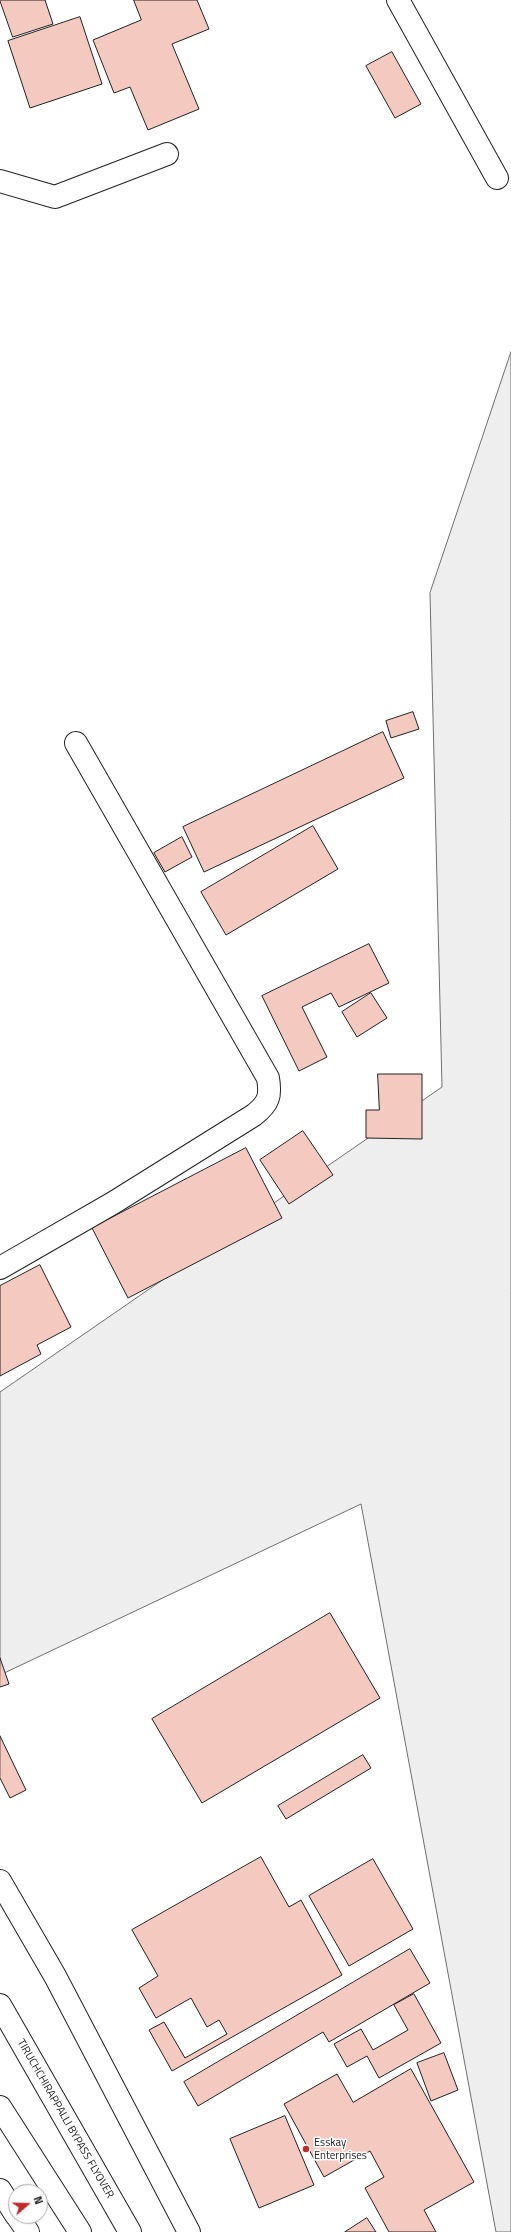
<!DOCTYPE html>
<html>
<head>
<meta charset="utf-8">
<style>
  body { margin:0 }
  #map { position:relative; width:511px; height:2232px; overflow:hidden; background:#fff; font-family:"Titillium Web",sans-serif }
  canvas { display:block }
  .north { position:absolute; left:8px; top:2184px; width:40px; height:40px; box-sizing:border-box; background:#fff; border:1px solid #a7a7a7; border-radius:50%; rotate:70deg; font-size:11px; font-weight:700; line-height:16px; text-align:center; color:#222 }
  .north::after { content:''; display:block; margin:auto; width:14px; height:18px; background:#c62828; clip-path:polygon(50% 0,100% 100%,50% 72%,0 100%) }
</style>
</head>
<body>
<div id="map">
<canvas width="511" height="2232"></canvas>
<div class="north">N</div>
</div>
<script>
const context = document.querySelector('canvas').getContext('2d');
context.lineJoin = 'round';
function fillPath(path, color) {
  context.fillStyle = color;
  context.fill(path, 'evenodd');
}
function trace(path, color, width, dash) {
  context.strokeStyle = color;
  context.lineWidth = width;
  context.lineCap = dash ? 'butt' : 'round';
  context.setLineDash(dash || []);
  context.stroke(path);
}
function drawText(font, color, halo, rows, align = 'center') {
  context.font = font + ' "Titillium Web",sans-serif';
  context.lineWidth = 3;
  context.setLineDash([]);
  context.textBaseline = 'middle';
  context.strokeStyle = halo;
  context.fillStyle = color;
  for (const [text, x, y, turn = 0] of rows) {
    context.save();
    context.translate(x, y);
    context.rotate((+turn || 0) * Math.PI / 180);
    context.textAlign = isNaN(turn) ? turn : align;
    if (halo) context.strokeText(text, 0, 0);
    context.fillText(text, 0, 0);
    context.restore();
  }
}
const green = new Path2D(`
  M511 352V2232H496L361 1504 0 1675V1392L442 1087 430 593Z`);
fillPath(green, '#eee');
trace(green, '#6f6f6f', 1);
const building = new Path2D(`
  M0 0H45L53 24 13 37Z
  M134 0H197L209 29 172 44 199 109 148 130 130 87 114 93 93 40 141 20Z
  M80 17 102 84 30 108 8 41Z
  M392 52 421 104 395 118 366 66Z
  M413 712 419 729 391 738 386 721Z
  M383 732 404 778 204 872 183 827Z
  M313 826 338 869 226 935 201 892Z
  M182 837 192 857 165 872 154 853Z
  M369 944 389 983 339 1007 331 993 302 1007 327 1057 299 1071 262 996Z
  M371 993 387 1018 357 1037 342 1012Z
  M378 1074H422V1139L366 1138V1110H379Z
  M303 1131 333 1175 289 1204 260 1160Z
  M246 1148 282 1218 128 1298 92 1228Z
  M40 1265 71 1327 37 1345 41 1354 0 1376V1286Z
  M330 1613 380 1698 202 1803 152 1719Z
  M0 1658 9 1684 0 1687Z
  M0 1736 26 1790 10 1798 0 1778Z
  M363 1755 371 1768 286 1819 278 1806Z
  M261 1857 289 1907 301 1900 342 1975 172 2071 149 2030 164 2022 185 2058 227 2034 219 2020 207 2027 191 1998 156 2018 139 1988 158 1976 132 1930Z
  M373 1859 413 1929 349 1966 309 1896Z
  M410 1949 430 1983 329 2042 323 2032 198 2106 184 2082Z
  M414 1994 441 2043 379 2078 367 2056 347 2067 334 2044 361 2029 373 2050 408 2030 394 2005Z
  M444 2053 458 2090 431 2101 417 2063Z
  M411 2069 474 2182 424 2210 436 2232H389L365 2188 384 2177 370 2151 324 2177 284 2104 337 2074 353 2102Z
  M285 2116 314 2185 259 2208 230 2139Z
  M367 2218 376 2232H345Z`);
fillPath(building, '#f3c9c0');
trace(building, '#222', 1);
const minor = new Path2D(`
  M398 0 497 178
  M0 181 55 197 167 154
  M0 1268 113 1203 254 1115C269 1103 271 1096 268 1078L76 743`);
const tertiary = new Path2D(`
  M0 1881 55 1976 189 2232
  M0 2190 16 2215
  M17 2216 28 2232`);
const trunk = new Path2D(`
  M0 2005 130 2232
  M0 2107 80 2232`);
trace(minor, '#222', 24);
trace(tertiary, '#222', 24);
trace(trunk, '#222', 24);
trace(minor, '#fff', 22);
trace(tertiary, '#fff', 22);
trace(trunk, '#fff', 22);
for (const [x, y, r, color] of [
  [306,2149,4,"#c62828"]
]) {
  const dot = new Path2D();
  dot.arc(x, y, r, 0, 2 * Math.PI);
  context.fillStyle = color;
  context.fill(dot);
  trace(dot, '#fff', 1.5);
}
drawText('11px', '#222', '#fff', [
  ["TIRUCHCHIRAPPALLI BYPASS FLYOVER",65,2119,60]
]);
drawText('11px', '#222', '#fff', [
  ["Esskay",314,2143],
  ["Enterprises",314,2156]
], 'left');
</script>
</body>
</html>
